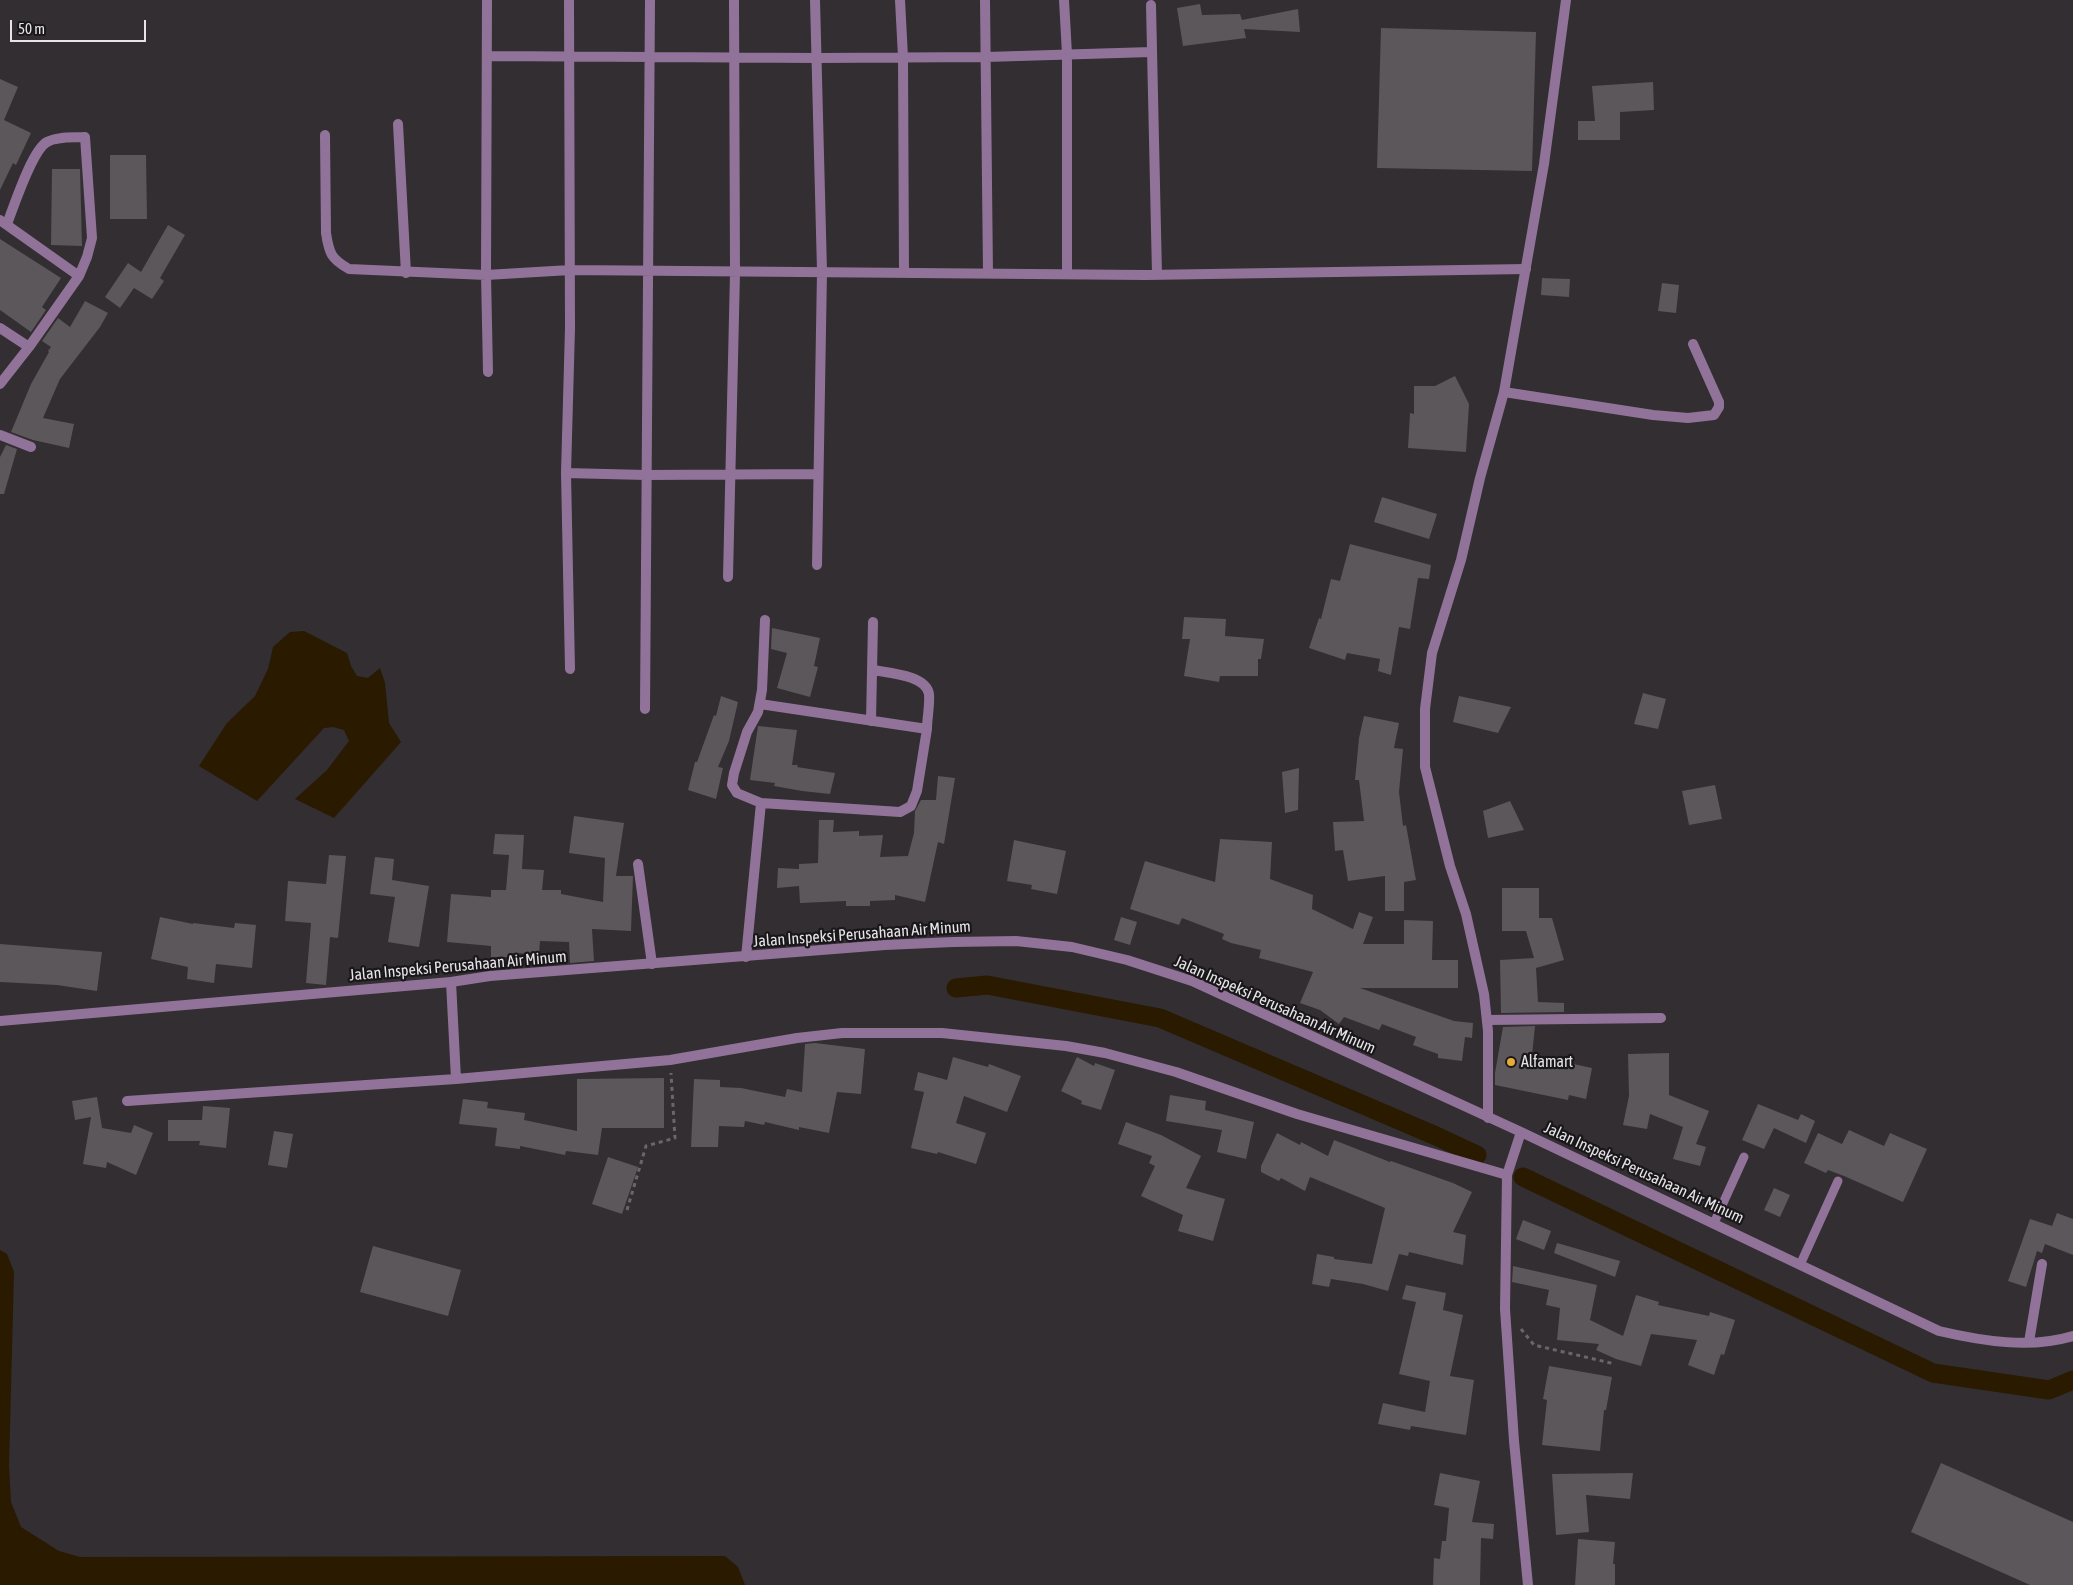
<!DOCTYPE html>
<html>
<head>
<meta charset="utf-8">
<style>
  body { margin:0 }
  #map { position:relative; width:2073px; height:1585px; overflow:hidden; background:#322e32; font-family:"Asap Condensed",sans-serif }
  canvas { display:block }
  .scale { position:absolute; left:10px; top:20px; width:136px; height:22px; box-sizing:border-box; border:2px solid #e6e4e7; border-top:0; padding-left:6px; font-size:15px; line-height:18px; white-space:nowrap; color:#e6e4e7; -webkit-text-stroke:4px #191719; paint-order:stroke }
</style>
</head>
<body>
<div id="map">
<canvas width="2073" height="1585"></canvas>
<div class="scale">50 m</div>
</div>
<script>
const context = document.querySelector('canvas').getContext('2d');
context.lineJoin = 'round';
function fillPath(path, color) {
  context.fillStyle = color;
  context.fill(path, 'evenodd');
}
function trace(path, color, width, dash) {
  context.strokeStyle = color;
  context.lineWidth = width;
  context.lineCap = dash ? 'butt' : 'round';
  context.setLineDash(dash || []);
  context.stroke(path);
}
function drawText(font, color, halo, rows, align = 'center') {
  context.font = font + ' "Asap Condensed",sans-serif';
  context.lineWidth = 4.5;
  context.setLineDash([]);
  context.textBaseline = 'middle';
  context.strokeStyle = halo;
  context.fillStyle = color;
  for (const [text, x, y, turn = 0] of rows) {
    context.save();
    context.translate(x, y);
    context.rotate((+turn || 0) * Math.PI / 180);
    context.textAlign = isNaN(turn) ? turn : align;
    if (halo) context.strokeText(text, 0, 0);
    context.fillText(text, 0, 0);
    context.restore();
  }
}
fillPath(new Path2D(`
  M304 631 347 653 351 666 357 676 368 678 380 668 385 683 389 723 401 742 334 818 295 799 327 770 349 741 344 730 333 727 324 728 257 801 199 766 227 723 255 696 268 669 273 647 290 632Z
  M0 1250 7 1254 14 1272 9 1465 11 1502 21 1527 59 1551 80 1557 725 1556 738 1567 745 1585H0Z`), '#291a00');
trace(new Path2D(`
  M956 988 987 985 1160 1018 1436 1136 1477 1155
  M1523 1177 1933 1373 2049 1390 2073 1380`), '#291a00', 19);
fillPath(new Path2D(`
  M1200 4 1202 15 1240 14 1242 20 1298 9 1300 32 1244 29 1246 38 1183 46 1177 8Z
  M1381 28 1536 32 1532 171 1377 168Z
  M0 79 18 87 4 120 31 133 16 165 13 163 0 190Z
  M1653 82 1654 110 1620 112V140H1578V121H1595L1592 86Z
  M110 155H146L147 219H110Z
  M52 169H80L82 246 51 245Z
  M168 225 185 235 160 278 164 281 152 299 134 288 120 308 105 297 128 263 141 272Z
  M0 239 61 278 42 307 46 310 31 332 0 310Z
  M1542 278 1570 279 1569 297 1541 295Z
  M1662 283 1679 285 1676 313 1658 311Z
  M85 301 108 313 100 327 60 379 43 418 74 424 69 448 33 440 11 432 31 384 49 352 48 351 51 347 42 341 58 318 70 327Z
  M1455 376 1469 404 1466 452 1408 448 1410 413 1414 414V386H1435Z
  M6 445 17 449 4 494H0V457Z
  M1382 497 1437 514 1429 539 1374 522Z
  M1350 544 1431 565 1429 579 1418 578 1410 629 1399 627 1391 675 1378 671 1380 659 1347 653 1345 660 1309 648 1319 618 1321 619 1331 579 1340 581Z
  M1184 617 1226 619 1225 636 1264 639 1261 659H1258V676H1220L1219 682 1184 676 1190 639H1182Z
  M772 628 820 638 814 666 818 667 810 697 777 688 787 653 771 649Z
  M1643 693 1666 699 1658 729 1634 724Z
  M721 696 738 702 729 741 718 767 723 768 716 799 688 790 695 762H697L714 715 716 716Z
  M1459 696 1511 707 1498 733 1453 722Z
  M1364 716 1399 723 1394 748 1403 749 1399 792 1403 826 1406 825 1416 880 1404 882V911H1385V876L1348 881 1343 850 1335 851 1333 822 1364 821 1359 780H1355L1359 738Z
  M758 726 797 730 792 765H798L797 767 835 773 830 794 802 791 774 786 775 783 750 780Z
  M1299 768 1298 810 1285 813 1282 772Z
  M938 776 955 778 944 844 938 842 925 902 895 895V900L870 901V906H846V901L800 903 799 886 777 888 778 868 799 869V864L818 863 819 820H834L833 832 859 831V836L883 835 880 857 908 856 914 833 915 811 921 800H936Z
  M1715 785 1722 819 1689 825 1682 791Z
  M1510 801 1524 830 1488 838 1483 811Z
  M574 816 624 823 616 876H633L631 931 592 929 594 961 570 963 569 942 540 941 539 954 511 953V957H491V946L447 942 451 894 491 897V890H506L509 855 493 854 495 834 524 835 522 869 544 870 542 890H561V894L603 902 605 858 569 853Z
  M1220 839 1272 842 1270 879 1313 895 1312 909 1353 929 1359 912 1373 917 1363 944H1404V920L1433 921 1432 960H1458V988H1360L1454 1021 1473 1023 1472 1038 1465 1037 1462 1061 1438 1058V1054L1413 1045 1416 1037 1382 1024 1379 1030 1344 1017 1339 1024 1320 1010 1300 1003 1313 972 1259 958 1261 950 1231 943 1222 939 1224 934 1182 918 1179 925 1130 909 1145 861 1215 882Z
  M1014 840 1066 851 1057 894 1031 889 1032 885 1007 881Z
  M329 855 346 856 338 938 330 937 326 985 306 983 311 923 285 921 288 881 326 884Z
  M375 857 394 859 392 880 429 886 419 947 388 942 395 897 370 894Z
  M1502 888H1539V918H1552L1564 960 1536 968 1538 1002 1564 1003V1012L1501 1013 1500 960 1534 958 1526 931H1502Z
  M160 917 193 924V923L234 928 235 923 256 925 252 968 216 964 214 983 187 979 188 967 151 959Z
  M1121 917 1137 922 1130 945 1114 940Z
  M0 944 102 952 97 991 57 985 0 982Z
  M1535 1026 1532 1055 1592 1068 1586 1099 1569 1095 1568 1100 1495 1085V1073L1503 1027Z
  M815 1043 865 1049 861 1094 837 1092 829 1133 799 1127V1130L765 1122 764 1125 745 1121 744 1127 719 1126 718 1147H691L694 1079 720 1080V1087L741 1088 785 1097 787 1089 802 1092 805 1044Z
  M1669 1053V1095L1709 1111 1696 1144 1706 1147 1700 1166 1673 1159 1683 1127 1650 1114 1647 1129 1623 1125 1629 1096 1628 1054Z
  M953 1057 988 1067 989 1064 1021 1076 1007 1112 964 1096 956 1123 986 1133 976 1164 938 1152 937 1154 911 1148 924 1092 914 1090 918 1072 947 1080Z
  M1077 1057 1094 1066 1095 1063 1115 1070 1101 1110 1081 1104 1082 1101 1061 1091Z
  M664 1078V1128H602L598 1155 566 1151 565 1155 520 1146V1149L495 1146 497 1128 459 1124 463 1099 488 1102 487 1108 525 1113 524 1120 577 1131V1079Z
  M1170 1095 1206 1101 1205 1110 1254 1122 1246 1159 1217 1152 1222 1130 1166 1121Z
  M97 1097 102 1128 131 1133 134 1125 153 1133 136 1175 107 1162 106 1168 83 1164 91 1117 75 1120 72 1101Z
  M1758 1104 1798 1120 1801 1114 1815 1121 1806 1143 1774 1128 1764 1149 1742 1140Z
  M203 1106 230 1108 226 1148 199 1145 200 1141H168V1120H202Z
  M1126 1122 1161 1135 1201 1156 1186 1188 1225 1199 1213 1241 1178 1231 1183 1215 1141 1196 1155 1166 1149 1163 1152 1156 1118 1144Z
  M1849 1130 1884 1146 1890 1133 1927 1149 1903 1202 1844 1176 1828 1170 1826 1173 1804 1163 1818 1133 1842 1144Z
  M274 1131 293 1134 287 1168 268 1165Z
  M1277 1133 1300 1145 1301 1142 1328 1156 1334 1140 1390 1162 1391 1161 1453 1183 1472 1192 1453 1232 1466 1235 1463 1265 1409 1252 1408 1256 1399 1254 1388 1291 1363 1284 1331 1279 1329 1287 1312 1284 1317 1254 1334 1257V1259L1372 1264 1385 1208 1310 1177 1305 1191 1281 1178 1279 1181 1261 1172V1166Z
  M608 1157 638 1167 622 1214 592 1204Z
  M1774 1188 1790 1195 1780 1217 1764 1210Z
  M2057 1213 2073 1219V1255L2045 1244 2042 1253 2037 1251 2026 1287 2008 1281 2030 1219 2052 1226Z
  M1523 1220 1551 1231 1544 1250 1516 1239Z
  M1557 1243 1620 1261 1615 1277 1554 1253Z
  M373 1246 461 1270 448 1316 360 1292Z
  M1513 1266 1597 1285 1590 1320 1623 1336 1636 1295 1659 1302 1658 1305 1709 1316 1710 1312 1735 1320 1724 1355 1721 1354 1714 1375 1688 1365 1697 1340 1651 1334 1641 1366 1616 1359 1596 1350 1599 1344 1557 1340 1560 1308 1546 1305 1549 1290 1512 1282Z
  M1406 1285 1446 1293 1443 1310 1463 1315 1450 1376 1474 1380 1466 1435 1411 1426 1410 1430 1378 1424 1383 1403 1425 1412 1430 1381 1399 1374 1416 1302 1402 1299Z
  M1549 1366 1612 1377 1606 1410H1604L1600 1451 1542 1445 1547 1400 1543 1399Z
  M1941 1463 2073 1522V1585H2030L1911 1532Z
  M1440 1473 1480 1481 1472 1522 1494 1524 1493 1539 1481 1538 1480 1585H1433L1434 1558 1440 1559 1442 1541H1446L1449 1508 1434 1505Z
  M1633 1473 1630 1499 1586 1495 1589 1532 1556 1535 1552 1474Z
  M1578 1539 1615 1542 1613 1564H1615V1585H1575Z`), '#5b575b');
trace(new Path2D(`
  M627 1210 646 1146 675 1138 671 1073
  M1521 1329 1534 1345 1615 1364`), '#6a666a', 3, [4, 4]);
trace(new Path2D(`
  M1714 1223 1744 1157
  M1800 1265 1838 1181`), '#917399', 9);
trace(new Path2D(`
  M487 0 486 275 488 372
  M569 0 570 328 566 473 570 669
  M815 0 822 271 817 565
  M900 0 903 57 904 272
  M985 0 988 273
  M1064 0 1067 54V274
  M1151 5 1157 275
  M487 56 817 58 986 57 1151 52
  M398 124 406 273
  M325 135 326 233C329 253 331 259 349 269L486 275 570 270 1146 275 1526 269
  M0 220 79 276 29 347
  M7 224C14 206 32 150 47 142 58 136 74 138 85 137L92 238 87 257 79 276
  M0 328 29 347 0 384
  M1504 392 1653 415 1688 418 1714 415 1719 407V402L1693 344
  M0 435 31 447
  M566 473 646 475 817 474
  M728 577 735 273 734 0
  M765 620 762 690 758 712 747 732 734 773 732 785 737 793 761 803 900 812 911 806 917 791 927 729
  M760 704 927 729C927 718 930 705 929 694 926 675 888 673 873 670
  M645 709 650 0
  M871 721 873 622
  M638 864 652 964
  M746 957 761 803
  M451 982 456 1079
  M1487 1020 1661 1018
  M127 1101 456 1079 670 1060 797 1038 842 1033H942L1066 1046 1105 1053 1176 1072 1297 1114 1507 1175
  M2029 1342 2042 1264`), '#917399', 10);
trace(new Path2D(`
  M0 1021 451 982 490 976 885 945 953 942 1016 941 1072 947 1127 960 1192 981 1521 1132 1939 1331C1982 1341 2030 1349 2073 1336
  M1488 1118V1031L1484 994 1466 914 1450 866 1425 767V709L1432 653 1461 560 1480 478 1504 392 1544 164 1566 0
  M1521 1132 1507 1175 1505 1309 1514 1441 1528 1585`), '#917399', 10);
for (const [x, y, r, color] of [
  [1511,1062,5,"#e7ac36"]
]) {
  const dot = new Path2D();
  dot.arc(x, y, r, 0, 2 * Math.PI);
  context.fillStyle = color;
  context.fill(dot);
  trace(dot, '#191719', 2);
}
drawText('16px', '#e6e4e7', '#191719', [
  ["Jalan Inspeksi Perusahaan Air Minum",862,934,-4],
  ["Jalan Inspeksi Perusahaan Air Minum",458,966,-5],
  ["Jalan Inspeksi Perusahaan Air Minum",1275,1005,24],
  ["Jalan Inspeksi Perusahaan Air Minum",1644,1173,25]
]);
drawText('16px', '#e6e4e7', '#191719', [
  ["Alfamart",1521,1062]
], 'left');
</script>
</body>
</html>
